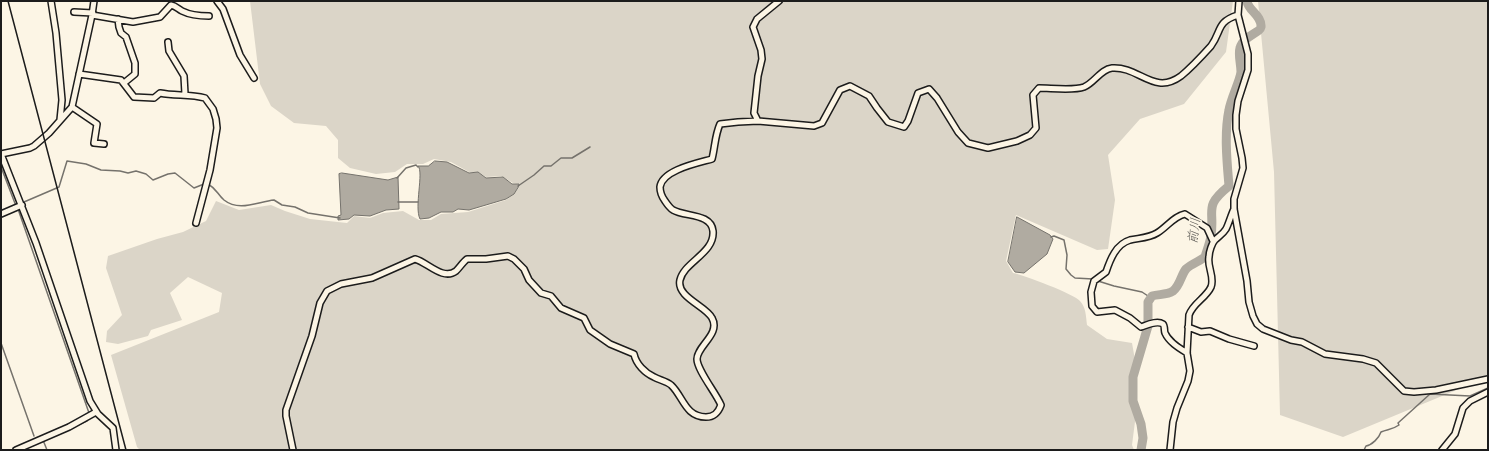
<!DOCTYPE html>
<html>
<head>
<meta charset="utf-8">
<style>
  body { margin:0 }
  #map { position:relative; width:1489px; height:451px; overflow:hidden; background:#fcf5e5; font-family:Kalam,sans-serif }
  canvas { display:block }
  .frame { position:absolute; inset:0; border:2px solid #1c1c1c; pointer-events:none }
</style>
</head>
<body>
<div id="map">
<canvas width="1489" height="451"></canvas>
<div class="frame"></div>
</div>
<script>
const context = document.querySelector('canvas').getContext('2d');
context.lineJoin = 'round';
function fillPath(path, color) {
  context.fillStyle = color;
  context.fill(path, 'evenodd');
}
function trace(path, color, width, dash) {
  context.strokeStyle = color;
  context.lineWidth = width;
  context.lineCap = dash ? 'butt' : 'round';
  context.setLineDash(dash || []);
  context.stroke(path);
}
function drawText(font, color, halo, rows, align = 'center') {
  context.font = font + ' Kalam,"Klee One",sans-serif';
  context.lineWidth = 3.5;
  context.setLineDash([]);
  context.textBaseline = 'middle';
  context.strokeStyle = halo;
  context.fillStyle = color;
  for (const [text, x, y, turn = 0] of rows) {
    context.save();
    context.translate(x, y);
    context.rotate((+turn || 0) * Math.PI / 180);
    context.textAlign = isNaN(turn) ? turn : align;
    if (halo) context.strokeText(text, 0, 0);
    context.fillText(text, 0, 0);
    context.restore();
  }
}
fillPath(new Path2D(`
  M250 1H1233L1226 52 1184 104 1140 119 1108 155 1115 200 1108 249 1097 250 1016 215 1006 261 1013 273C1024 275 1074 294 1080 301 1086 307 1086 317 1087 325L1107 339 1132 343 1135 360V392L1137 406 1132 445 1134 450H140L137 447 111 355 219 312 222 293 188 277 170 293 182 320 151 330 148 336 118 344 106 342 107 331 122 315 106 268 108 256 157 239 183 232 206 221 216 201 239 210 271 205 285 211 310 219 347 223 354 216 370 218 383 213 403 211 419 220H431L441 214 468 212 506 200 514 194 520 186 519 184 513 183 501 176 486 177 478 172H469L451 162 434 159 423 164H407L395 172 376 174 350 168 338 158V140L326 126 294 123 271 106 260 84Z
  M1258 1H1488V377L1343 437 1280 415 1274 172Z`), '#dbd5c8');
const water = new Path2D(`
  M435 161 447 162 469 173 478 172 486 178 503 177 512 184H519V186L514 194 506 199 469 210 458 209 453 212H441L429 218 420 219C414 207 424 172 418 166H428Z
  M342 173 388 180 398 177 399 209 386 210 370 216 354 215 349 219 338 220V216L341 215 339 174Z
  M1017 217 1050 235 1053 239 1047 254 1024 273 1015 272 1008 262Z`);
fillPath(water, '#b0aba1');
trace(water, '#75726c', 1);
trace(new Path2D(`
  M1 167 16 206
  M397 178 406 168 416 165 418 167
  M208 184C217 189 217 194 224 200 239 212 257 202 274 200L282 205 295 207 308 213 340 218
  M518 186 534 175 544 166H551L561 158H572L590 147
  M24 202 59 187 67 161 86 164 101 170 120 171 128 173 136 171 146 174 153 180 168 174 175 173 194 188 204 184
  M398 202H418
  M18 209 89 413
  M1051 237 1054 236 1064 240 1067 255 1066 269 1071 275 1075 278 1093 279
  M1098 281 1114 286 1142 292 1151 298
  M1 343 34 436
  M73 427 87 421 89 417
  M43 440 47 450
  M1364 450 1366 446C1372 445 1379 438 1381 432 1388 429 1392 430 1399 425L1398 423 1430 394 1470 396 1488 388
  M1445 450 1454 439`), '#75726c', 1.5);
trace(new Path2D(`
  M1141 450 1143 438 1141 424 1133 401V377L1148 326V302L1152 296C1159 294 1167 295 1173 291 1180 286 1181 275 1186 269 1191 264 1200 261 1205 257 1207 250 1210 243 1211 236 1215 209 1203 207 1229 186 1227 162 1224 134 1229 110 1231 98 1240 81 1241 72 1241 64 1238 55 1240 48 1243 36 1260 33 1261 27 1262 15 1248 11 1247 1`), '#b0aba1', 9);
const street = new Path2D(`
  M51 1 56 33 62 100 60 120
  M217 1 223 9 240 55 254 78
  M1239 1 1238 15 1248 54V70L1238 101 1236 115V129L1242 158 1243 168 1234 199V209L1247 281 1249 302 1253 316 1257 324 1263 329 1291 340 1302 342 1325 354 1363 359 1376 363 1404 391 1414 392 1436 390 1488 379
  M74 12 93 13
  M92 15 133 22 160 17 171 5C176 6 178 9 182 11 190 15 200 16 209 16
  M118 19 119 27 121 33 126 37 135 63V74L124 83
  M168 42 169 51 184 76 185 94
  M79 74 121 80 134 97 154 98 160 93C175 96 190 94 205 98L213 109 216 119 217 128 210 170 196 223
  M72 107 97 124 94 143 104 144
  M758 121 754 113 758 76 762 59 761 50 753 27 757 19 779 1
  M1 154 36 243 90 401 98 414 113 428 116 450
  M1 154 30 148 34 146 49 133 72 107 92 15 94 1
  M1 214 22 205
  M1188 327 1201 332 1210 331 1229 339 1254 346
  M1187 353C1179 348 1169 342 1165 333 1164 331 1165 326 1163 324 1157 320 1147 325 1141 327L1130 318 1115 310 1097 312 1092 306 1091 292 1094 281 1106 272C1110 260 1116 244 1130 240 1139 238 1149 238 1157 233 1167 227 1174 216 1185 214L1207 228 1213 241
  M16 450 69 427 96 412
  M293 450 286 416V410L312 336 320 303 327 291 341 284 372 278 415 259C427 262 443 281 456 271 460 267 463 262 467 259H486L508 256 514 259 524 269 529 280 541 293 551 296 561 308 584 318 590 330 610 344 634 354C636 364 645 373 654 377 659 380 666 381 671 385 683 396 685 417 706 417 714 417 718 413 721 405 716 393 697 370 697 359 697 346 721 334 712 318 706 306 676 297 680 280 684 262 715 253 713 231 711 213 685 217 673 210 670 208 667 204 665 201 662 197 660 191 660 187 662 170 698 163 712 159 715 147 715 135 720 124L738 122 758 121 814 126 822 123 840 90 850 86 869 96 877 108 888 122 904 127 908 121 918 93 929 89 937 98 958 132 968 143 988 148 1017 141 1030 135 1036 128 1033 95 1039 88C1051 88 1073 91 1084 87 1094 83 1101 69 1112 68 1139 66 1154 96 1181 76 1192 67 1202 56 1211 46 1222 31 1216 22 1238 15
  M1170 450 1173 422 1177 408 1188 381 1190 371 1187 353 1189 315C1193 303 1206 298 1211 287 1215 277 1207 267 1209 257 1209 252 1212 243 1215 240 1219 236 1223 234 1226 229 1229 223 1231 215 1234 209
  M1442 450 1455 434 1463 408 1470 401 1488 392`);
trace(street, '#1c1c1c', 8);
trace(street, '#fcf5e5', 5);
trace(new Path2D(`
  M8 1 126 450`), '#1c1c1c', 1.5);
drawText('italic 13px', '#575551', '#fcf5e5', [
  ["前川",1196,231,-83]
]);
</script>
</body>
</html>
